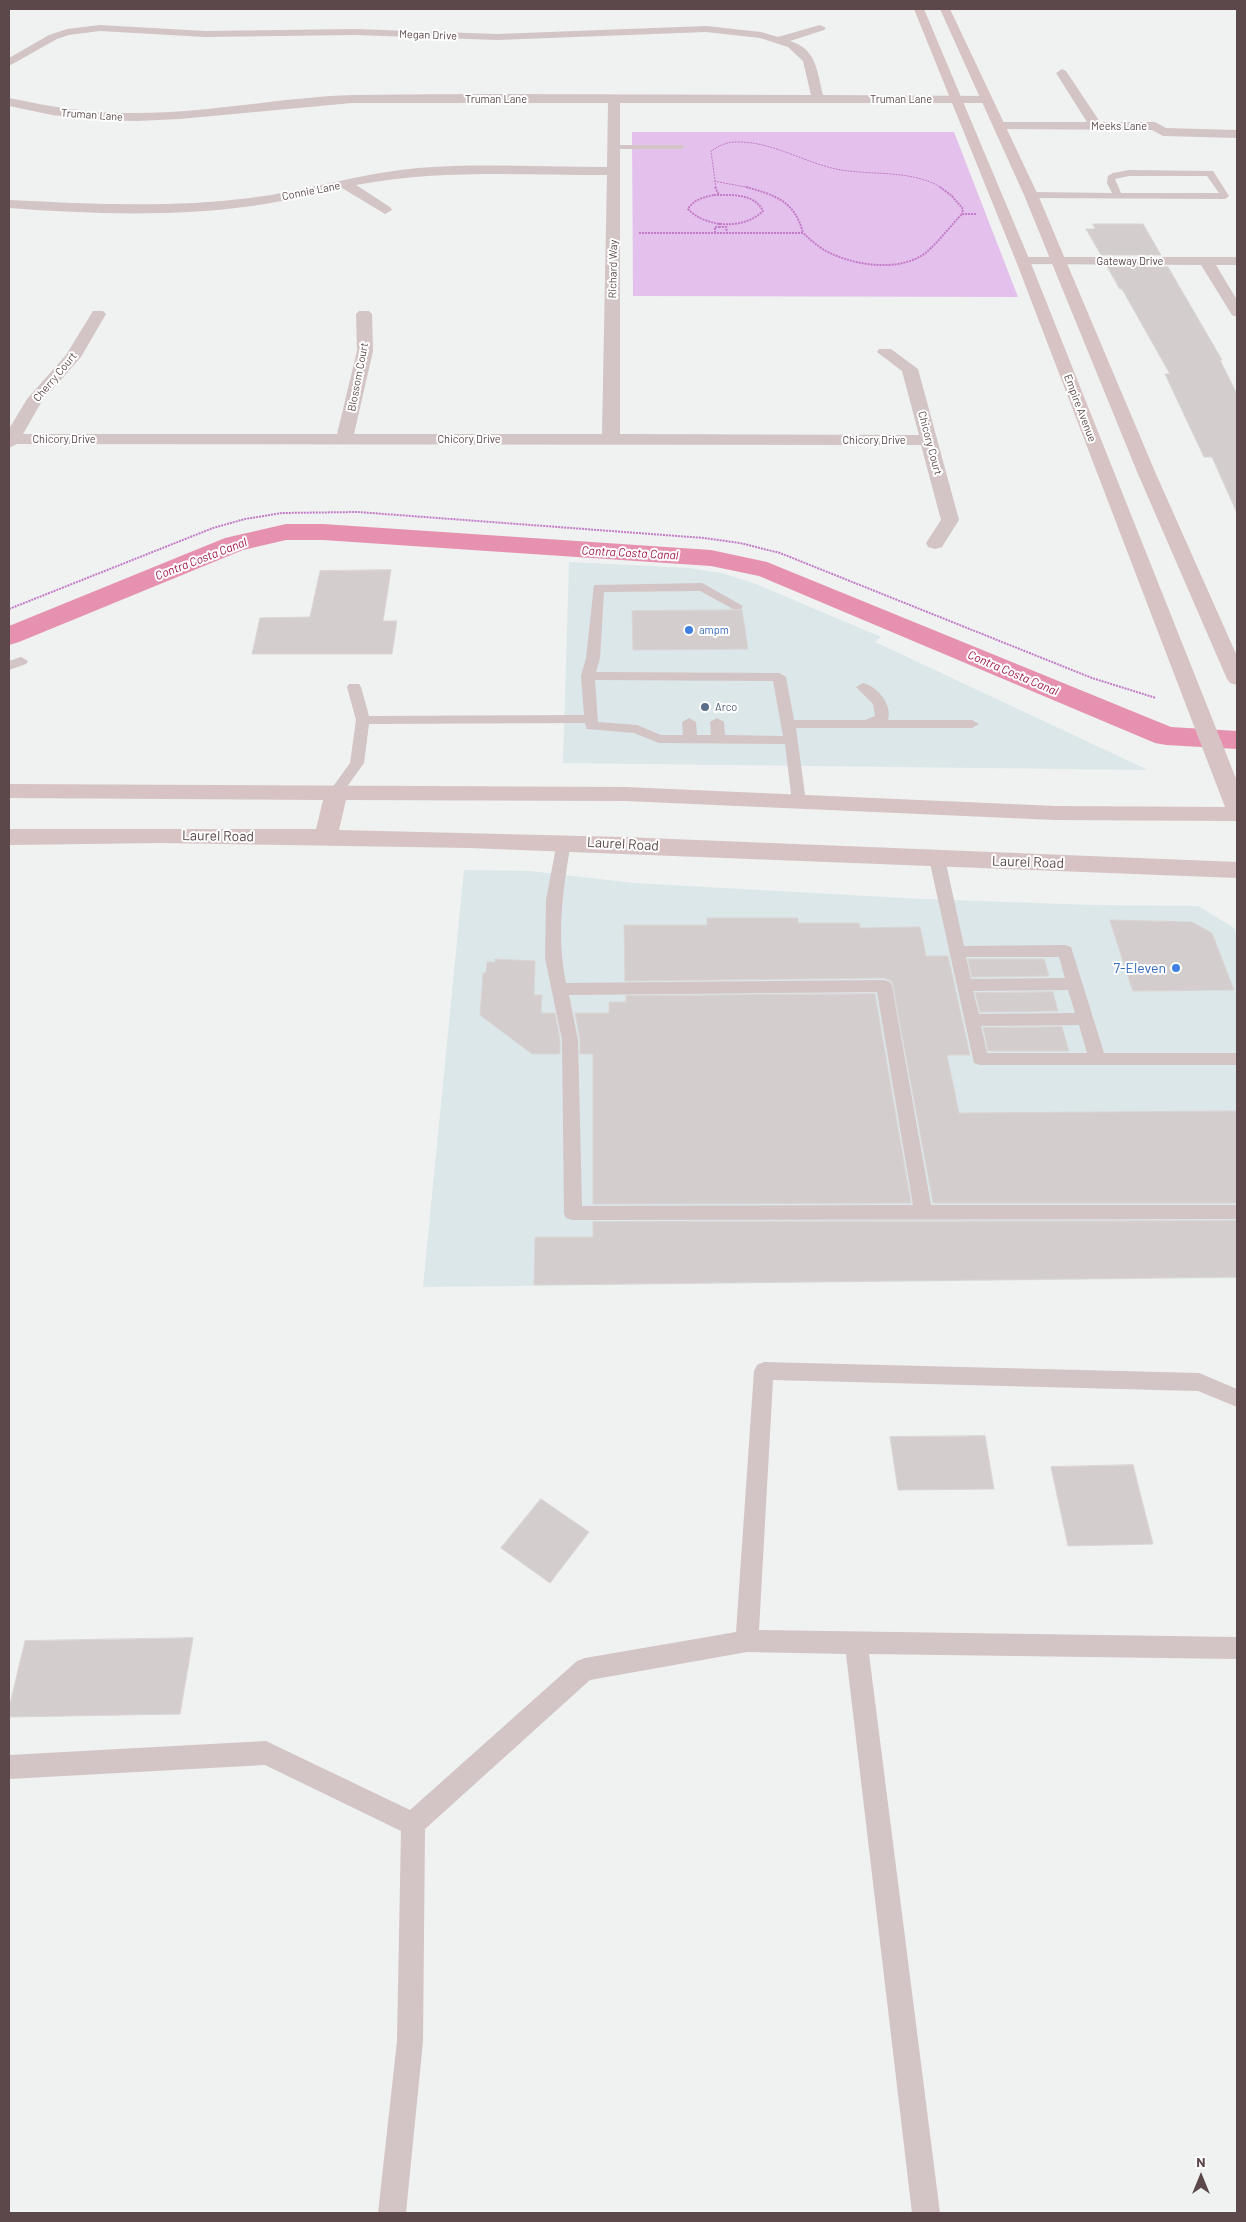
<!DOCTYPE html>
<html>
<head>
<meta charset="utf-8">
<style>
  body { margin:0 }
  #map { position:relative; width:1246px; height:2222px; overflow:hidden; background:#eff2f0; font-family:Barlow,sans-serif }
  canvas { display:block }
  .frame { position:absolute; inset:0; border:10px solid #5c484a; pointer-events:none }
  .north { position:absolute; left:1176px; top:2152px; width:50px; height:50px; -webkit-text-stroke:4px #fff; paint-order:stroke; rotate:0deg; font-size:14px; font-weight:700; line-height:20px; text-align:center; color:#5c484a }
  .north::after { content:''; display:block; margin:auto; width:18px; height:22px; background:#5c484a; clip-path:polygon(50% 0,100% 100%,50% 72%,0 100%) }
</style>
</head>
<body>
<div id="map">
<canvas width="1246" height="2222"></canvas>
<div class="frame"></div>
<div class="north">N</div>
</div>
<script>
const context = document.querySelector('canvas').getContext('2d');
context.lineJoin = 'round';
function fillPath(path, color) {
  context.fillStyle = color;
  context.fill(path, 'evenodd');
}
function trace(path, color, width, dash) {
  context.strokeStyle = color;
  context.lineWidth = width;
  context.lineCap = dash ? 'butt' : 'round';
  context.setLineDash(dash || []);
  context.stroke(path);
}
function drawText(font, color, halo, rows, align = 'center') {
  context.font = font + ' Barlow,sans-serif';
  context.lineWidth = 4;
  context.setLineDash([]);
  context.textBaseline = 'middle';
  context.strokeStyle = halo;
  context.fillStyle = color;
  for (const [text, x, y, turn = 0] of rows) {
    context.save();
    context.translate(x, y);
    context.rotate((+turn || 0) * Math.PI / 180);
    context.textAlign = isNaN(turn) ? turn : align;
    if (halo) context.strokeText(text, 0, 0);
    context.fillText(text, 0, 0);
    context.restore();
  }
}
fillPath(new Path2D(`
  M569 562 689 568 722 573 756 584 881 637 875 642 1148 770 563 763Z
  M464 870 530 871 634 883 922 899 1094 905 1198 906 1234 928 1237 936V1278L423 1287Z`), '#dce7e9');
fillPath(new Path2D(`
  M632 132H954L1018 297 633 296Z`), '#e4c1ec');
fillPath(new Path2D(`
  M286 524H323L711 550 767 562 1171 727 1237 731V749L1166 745 1155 743 759 576 711 566 323 540H286L243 550 19 642 9 645V626L225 538Z`), '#e691b0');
const building = new Path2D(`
  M1093 224H1143L1161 255H1101L1086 229H1095Z
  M1107 266 1168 267 1222 360H1220L1237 394V513L1212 457H1204L1165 374H1170L1122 289H1120Z
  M391 570 383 621H397L392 654H252L260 618 310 617 320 571Z
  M742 610 748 649 633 650 632 611Z
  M707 918H798V923H859L860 928 920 927 926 956H948L970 1055H947L959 1113 1237 1111V1203H933L892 981 884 978 625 981 624 925H707Z
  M1110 920 1192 922 1212 933 1234 990 1133 991Z
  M495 959 535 961 534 995H542L541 1013H555L560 1040V1054H532L480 1015 483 973H486L487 962H495Z
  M968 959H1044L1049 976 972 977Z
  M1053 992 1058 1011 980 1012 975 993Z
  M875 994 911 1203 593 1204V1054H580V1040L575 1013H609V1002H626V996Z
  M1062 1027 1069 1051H988L983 1028Z
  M1237 1221V1277L534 1285 535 1237H593V1222Z
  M985 1436 994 1489 898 1490 890 1437Z
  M1133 1465 1153 1544 1068 1546 1051 1467Z
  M541 1499 589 1532 550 1583 501 1548Z
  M193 1638 180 1714 9 1717V1708L25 1641Z`);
fillPath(building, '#d4cdcd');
trace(building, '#dad5d4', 1);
trace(new Path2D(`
  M714 181 751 188
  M716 188 711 151C719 146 726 142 736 142 771 141 803 162 836 169 870 176 912 169 942 188`), '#c37bc8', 1, [2, 1]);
trace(new Path2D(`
  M715 187 719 195
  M746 187C775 195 795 201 803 233
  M940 187 952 196 963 209 962 214
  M714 195C732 195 754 193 763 211 744 230 706 228 688 209 693 200 704 197 714 195Z
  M719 223 720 227H726L727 233
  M639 233H803C810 239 816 245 824 250 852 265 893 272 921 256 933 249 952 224 962 214H976
  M715 233V227H720
  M9 609 213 528 245 519 282 513 358 512 704 538 740 543 780 553 1092 678 1156 698`), '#c37bc8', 2, [2, 1]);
fillPath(new Path2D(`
  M611 145H681L685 147 681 149H611Z
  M1129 170 1213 171 1229 196 1225 199 1031 198 1027 195 1031 192 1112 193 1107 183 1108 176 1113 173ZM1129 176H1207L1219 193H1121L1115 179Z
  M702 583 743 606 741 609H733L700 591 604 592 600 658 596 672 779 673 786 677 794 720H865L875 716 873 704 856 687 863 683C877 686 893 705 888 720H972L979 724 972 728H796L806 802 804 805H794L792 802 785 744 659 743 634 733 587 729 585 723 369 724 364 763 341 795H331L329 792 350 763 356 720 347 687 349 684H359L361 687 369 716 584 715 581 676 586 658 594 585ZM595 680 773 681 783 736 725 735 724 722 717 718 710 722 711 735H697L696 722 689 718 682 722 683 735H661L637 725 598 722Z
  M21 657 28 661 26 664 9 670V661Z
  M564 837 569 839 571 842C563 889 556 935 566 983L884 980 890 982 892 986 931 1205H1237V1219L573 1220 566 1218 564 1213 562 1040 545 958 546 900 557 842 559 839ZM877 992 913 1205 582 1206 578 1040 569 995Z
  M937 854 942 855 945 859 964 946 1065 945 1071 947 1104 1053H1237V1065H980L974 1063 929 859 932 855ZM966 957H1059L1065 978 971 979ZM1068 990 1075 1013 979 1014 973 991ZM1079 1025 1087 1053H987L981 1026Z
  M764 1362 1199 1373 1237 1389V1407L1198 1391 773 1380 759 1630 1237 1637V1659L869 1654 940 2213H912L846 1654 747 1652 590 1680 425 1829 423 2041 406 2213H378L397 2041 401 1831 265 1765 9 1779V1755L266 1741 410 1810 577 1661 585 1658 736 1632 754 1371 757 1365Z`), '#d3c4c5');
fillPath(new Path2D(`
  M100 25 205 31 355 29 497 34 706 26 761 32 778 37 820 25 826 28 824 30 790 41C817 49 817 72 823 95L990 96 992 99 990 102 986 103H620V434L919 435 902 371 877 352 879 349H891L918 369 959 520 942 547 935 549 928 547 926 543 941 520 921 445 17 444 9 448V429L27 399 66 355 93 311H103L106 314 81 357 42 401 23 434H337L357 351 356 314 359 311H369L372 314 373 351 354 434H602L607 175C523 175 439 169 356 185L390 207 392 210 385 214 342 188C312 194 282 202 252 206 172 217 90 214 9 208V200C90 204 170 208 250 198 307 191 361 173 418 168 481 163 544 167 607 167L608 103H352L180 119 137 121 94 120 52 115 9 106V98C53 107 91 114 137 113 210 113 282 97 354 95 507 93 659 95 811 95L803 61 788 47 760 38 706 32 497 40 355 35 205 37 100 31 69 35 57 39 9 66V58L49 35 67 29Z
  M1062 69 1066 71 1100 122H1155L1166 128 1237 130V138L1163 136 1152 130 995 129 993 126 995 123 999 122H1087L1056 73Z
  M1023 257H1237V265H1216L1237 300V317L1232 315 1201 265 1018 264 1016 261 1018 258Z`), '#d3c4c5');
fillPath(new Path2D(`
  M914 9H924L1030 261 1237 781V821L1055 820 625 801 346 800 339 830 623 837 1237 862V878L469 848 162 843 9 845V829H316L323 800 9 798V784L625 787 1055 806 1225 807 1016 261Z
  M940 9H950L1038 195 1156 474 1237 656V685L1230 683 1227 679 1138 474 1024 195Z`), '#d7c3c4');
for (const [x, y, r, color] of [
  [689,630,5,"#3f7fe0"],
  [705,707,5,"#5c6f8a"],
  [1176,968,5,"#3f7fe0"]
]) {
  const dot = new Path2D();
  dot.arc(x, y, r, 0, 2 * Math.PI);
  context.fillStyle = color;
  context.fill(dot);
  trace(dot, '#fff', 2);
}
drawText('11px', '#5c484a', '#fff', [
  ["Megan Drive",428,35,2],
  ["Truman Lane",496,99],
  ["Truman Lane",901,99],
  ["Truman Lane",92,115,4],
  ["Meeks Lane",1119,126],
  ["Connie Lane",311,191,-11],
  ["Gateway Drive",1130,261],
  ["Richard Way",613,269,-89],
  ["Cherry Court",55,377,-50],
  ["Blossom Court",358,377,-79],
  ["Empire Avenue",1080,408,69],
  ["Chicory Drive",64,439],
  ["Chicory Drive",469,439],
  ["Chicory Drive",874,440],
  ["Chicory Court",930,443,75]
]);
drawText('11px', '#366cbe', '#fff', [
  ["ampm",699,630]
], 'left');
drawText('11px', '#4e5e75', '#fff', [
  ["Arco",715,707]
], 'left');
drawText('italic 12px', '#a11648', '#fff', [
  ["Contra Costa Canal",630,553,3],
  ["Contra Costa Canal",201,559,-21],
  ["Contra Costa Canal",1013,673,23]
]);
drawText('14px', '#5c484a', '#fff', [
  ["Laurel Road",218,836,1],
  ["Laurel Road",623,844,3],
  ["Laurel Road",1028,862,2]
]);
drawText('14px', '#366cbe', '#fff', [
  ["7-Eleven",1166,968]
], 'right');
</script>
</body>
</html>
